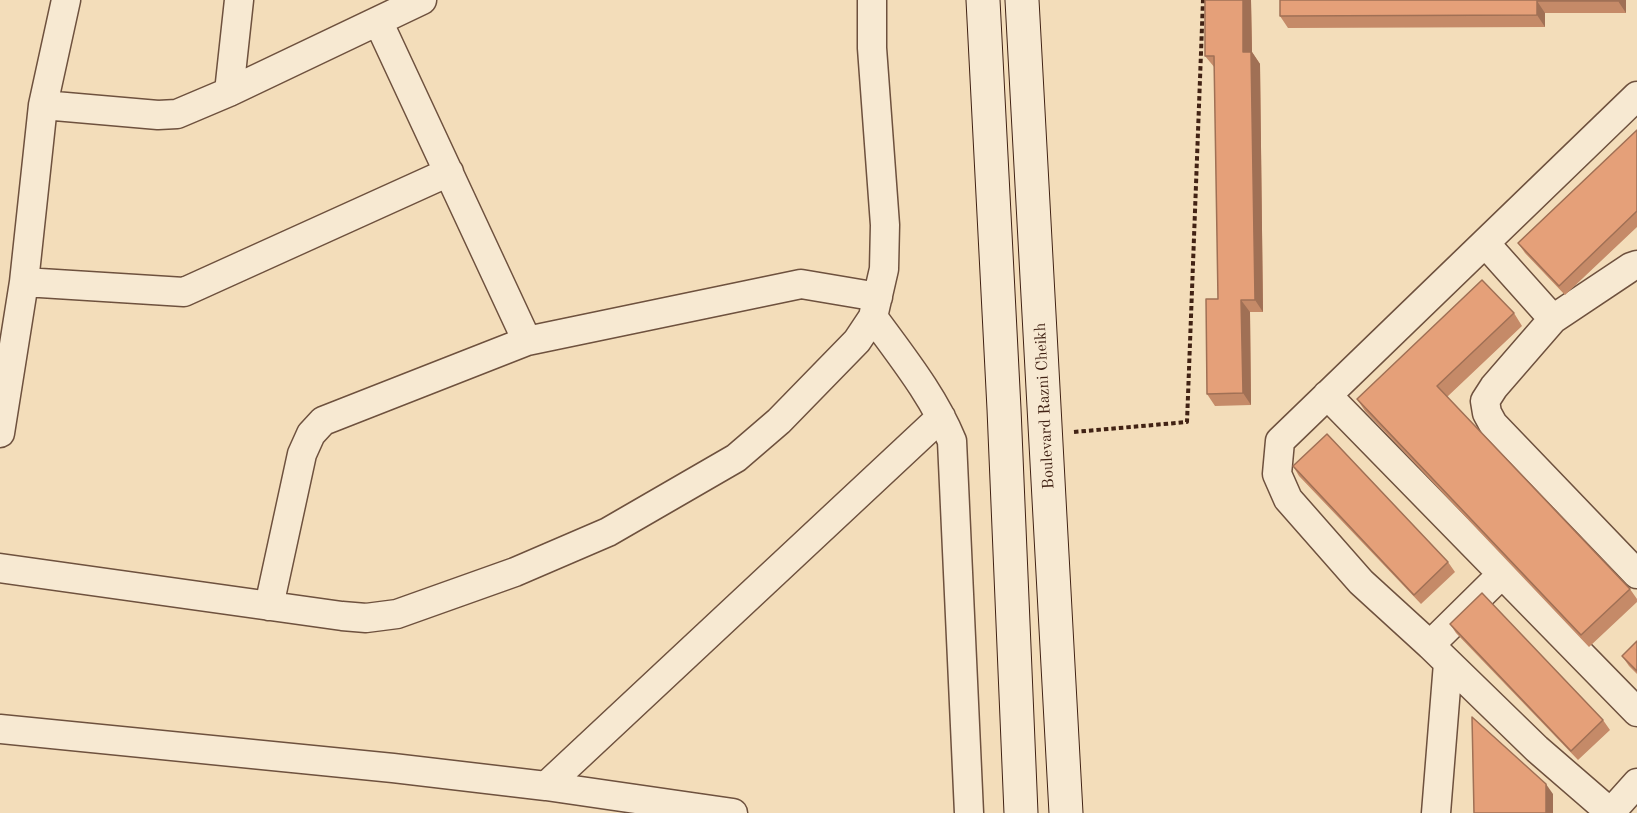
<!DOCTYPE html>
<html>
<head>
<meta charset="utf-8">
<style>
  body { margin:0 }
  canvas { display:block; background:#f3ddba }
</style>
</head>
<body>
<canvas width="1637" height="813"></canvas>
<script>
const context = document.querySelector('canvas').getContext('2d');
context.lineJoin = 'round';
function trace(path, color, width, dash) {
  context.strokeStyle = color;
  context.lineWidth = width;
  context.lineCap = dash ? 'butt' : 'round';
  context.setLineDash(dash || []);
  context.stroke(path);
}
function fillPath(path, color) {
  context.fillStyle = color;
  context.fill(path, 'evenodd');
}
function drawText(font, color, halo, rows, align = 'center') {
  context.font = font + ' "Old Standard TT",serif';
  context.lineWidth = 4.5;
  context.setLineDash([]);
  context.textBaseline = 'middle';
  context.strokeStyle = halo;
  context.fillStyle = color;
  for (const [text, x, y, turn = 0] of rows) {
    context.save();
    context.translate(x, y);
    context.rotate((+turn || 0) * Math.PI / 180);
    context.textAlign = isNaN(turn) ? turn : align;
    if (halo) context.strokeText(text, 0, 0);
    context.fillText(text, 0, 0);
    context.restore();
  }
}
const minor = new Path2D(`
  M229 92 239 0
  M43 105 158 115 177 114 229 92 422 0
  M1485 243 1553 319
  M1637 265 1631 267 1553 319 1494 387 1485 401 1487 413 1493 424 1637 574
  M24 282 184 292 449 172
  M873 317C902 357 933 395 952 441L969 813
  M527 341 801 284 878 297
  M1327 395 1637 712
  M0 433 24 282 43 105 66 0
  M0 568 342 616 366 618 397 614 515 572 608 532 736 458 779 421 857 341 873 317 884 269 885 225 872 48V0
  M269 606 302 454 311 434 323 421 527 341 378 21
  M1430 645 1502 574
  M0 729 393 768 546 786 733 813
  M546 786 941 417
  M1611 812 1637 783
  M1436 813 1448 663
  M1611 813 1537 749 1430 645 1361 582 1288 499 1277 474 1280 441 1637 96`);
const secondary = new Path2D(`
  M983 0 1004 409 1021 813
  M1022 0 1066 813`);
trace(minor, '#6e513e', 31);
trace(secondary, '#412214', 35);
trace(new Path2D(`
  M1074 432 1187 422 1203 0`), '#412214', 4, [4.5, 3]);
trace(minor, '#f7e9d2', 28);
trace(secondary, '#f7e9d2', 33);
fillPath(new Path2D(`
  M1205 0H1251L1252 52 1260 64 1263 312H1250L1251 405 1215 406 1207 394 1218 299 1215 68 1205 56Z
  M1280 0H1626V13H1545V27L1288 28 1280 16Z
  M1637 130V227L1565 295 1525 253 1518 243Z
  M1514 313 1522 326 1447 397 1630 589 1637 599V602L1589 647 1365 411 1357 399Z
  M1293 466 1448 562 1455 572 1421 604 1299 476Z
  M1450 624 1603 720 1610 730 1578 760 1456 633Z
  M1637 641V674L1629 666 1622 656Z`), '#c58a68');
fillPath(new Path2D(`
  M1243 0H1251L1252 52 1260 64 1263 312 1255 300 1243 52Z
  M1618 0H1626V13L1618 1Z
  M1537 1 1545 13V27L1537 15Z
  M1241 300 1250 312 1251 405 1243 393Z
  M1546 784 1553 794V813H1546Z`), '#a07055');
const building = new Path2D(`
  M1205 0H1243V52H1251L1255 300H1241L1243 393 1207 394 1206 299H1218L1214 56H1205Z
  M1280 0H1618V1H1537V15L1280 16Z
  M1637 130V211L1559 286 1518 243Z
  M1482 280 1514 313 1437 386 1630 589 1581 635 1357 399Z
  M1327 434 1448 562 1414 595 1293 466Z
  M1482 593 1603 720 1571 751 1450 624Z
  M1637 641V671L1622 656Z
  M1472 717 1546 784V813H1474Z`);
fillPath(building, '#e5a079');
trace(building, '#a07055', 1.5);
drawText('16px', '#412214', '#f7e9d2', [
  ["Boulevard Razni Cheikh",1045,406,-93]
]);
</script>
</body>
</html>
